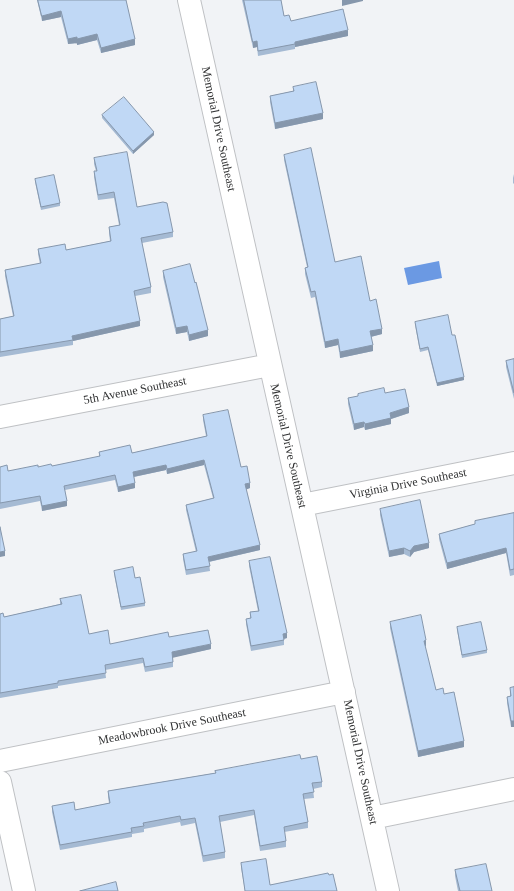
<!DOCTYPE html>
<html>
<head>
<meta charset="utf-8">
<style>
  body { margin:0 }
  canvas { display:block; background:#f1f3f6 }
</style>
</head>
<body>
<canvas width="514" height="891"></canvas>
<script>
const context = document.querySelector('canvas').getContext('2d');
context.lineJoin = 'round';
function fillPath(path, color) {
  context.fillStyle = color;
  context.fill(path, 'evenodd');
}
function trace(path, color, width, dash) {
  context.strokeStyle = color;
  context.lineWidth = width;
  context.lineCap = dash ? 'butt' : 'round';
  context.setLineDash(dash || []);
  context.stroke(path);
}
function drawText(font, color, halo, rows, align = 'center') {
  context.font = font + ' Georgia,serif';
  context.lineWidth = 3;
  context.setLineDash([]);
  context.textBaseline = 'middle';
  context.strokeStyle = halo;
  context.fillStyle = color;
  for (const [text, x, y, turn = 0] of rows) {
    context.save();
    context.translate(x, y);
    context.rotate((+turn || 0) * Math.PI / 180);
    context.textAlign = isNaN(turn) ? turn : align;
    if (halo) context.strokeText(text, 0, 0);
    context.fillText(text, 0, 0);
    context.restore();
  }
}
fillPath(new Path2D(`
  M439 261 442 278 408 285 404 268Z`), '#6b99e3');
const minor = new Path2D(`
  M189 0 388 891
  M0 417 270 365
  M302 505 514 463
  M0 761 344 692
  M0 782 24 891
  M372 818 514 789`);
trace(minor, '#bfc1c4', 24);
trace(minor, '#fff', 22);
fillPath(new Path2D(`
  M37 0H126L135 45 101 53 97 40 77 45V43L68 44 61 17 42 21Z
  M242 0H281L284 16 291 21 348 36 295 47V49L258 56 257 47 253 48Z
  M293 87 323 119 275 129 270 102V96L293 91Z
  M102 115 154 135 133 154 102 118Z
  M284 155 335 262 370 301 382 334 371 337 373 351 340 358 338 345 325 348 315 297 311 298 305 274V268L307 267 284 160Z
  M94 158 137 207 173 232V237L142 243 151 287V293L135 296 140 326 73 341V345L0 357V319L13 316 5 276V270L40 264 38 254V249L66 250 110 241 109 233V227L119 225 114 198 98 200 94 177V171H96L94 164Z
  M514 174V184L513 183V178Z
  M35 179 60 203V206L41 210 35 182Z
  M163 271 208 336 189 341 187 332 176 334 163 277Z
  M415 322 452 335 464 380 437 386 428 350 420 352 415 325Z
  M514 359V399L506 367V361Z
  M385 393 409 413 391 419V424L365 430 364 427 354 430 348 404V398L358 396V394Z
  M203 415 241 467 250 488 246 489 260 550 209 562 210 571 186 575 183 559V554L196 552 186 510V505L213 498 204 465 167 474 166 470 134 477 135 488 118 492 115 480 65 490 67 506 42 511 40 501 0 509V467L8 471 38 467 52 466 99 457V452L132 453 206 436 203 420Z
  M380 509 429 548 414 552 410 557 404 554 389 557 380 515Z
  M514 513V575L510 576 506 553 447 569 439 539V534L475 524V521Z
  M249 561 287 638 284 639V645L251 651 246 624V619L250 618V612L258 611 249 566Z
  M114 571 145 603V606L121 610 114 574Z
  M60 599 89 634 110 644 169 637 211 649 173 657V667L145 672 143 663 105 670 106 678 58 686V688L0 698V614L4 617 60 604Z
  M390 622 426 646H425L436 690 444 694 464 747 418 757 390 628Z
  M457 627 487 650V653L462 658 457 630Z
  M514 687 511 727 507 703V697L510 696V688Z
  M301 759 322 782V787L313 789 314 798 304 799 308 822V828L284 832 286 841V847L260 851 254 815 220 822 225 852V858L203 862 195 823 181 826 180 822 144 829V832L132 834V837L60 850 52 812V806L75 810 109 803 108 797V791L215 773V771Z
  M241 863 270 885 329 875 337 891H245L241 868Z
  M455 870 492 891H458L455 876Z`), '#a5bad3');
fillPath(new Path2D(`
  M342 0H363V1L342 6Z
  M61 11V17L42 21V16Z
  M348 30V36L295 47V42Z
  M97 34V40L77 45V39Z
  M77 37V43L68 44V39Z
  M135 39V45L101 53V48Z
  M257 41V47L253 48V42Z
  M323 113V119L275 129V123Z
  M154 132V135L133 154V151Z
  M140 321V326L73 341 72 336Z
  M187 326V332L176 334V328Z
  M382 329V334L370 337V331Z
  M208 330V336L189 341V335Z
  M338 339V345L325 348V342Z
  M373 345V351L340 358V352Z
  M464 377V380L437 386V383Z
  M409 407V413L391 419V424L365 430V424L390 413Z
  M364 422V427L354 430V424Z
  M204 460V465L167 474V469Z
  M166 465V470L133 477V472Z
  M135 483V488L118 492V487Z
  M250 483V488L245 490V484Z
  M67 501V506L42 511V506Z
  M429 543V548L414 552 410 557V551L414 546Z
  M260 545V550L208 562V557Z
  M404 548V554L389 557V551Z
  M506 548V553L447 569V563Z
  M5 551V556L0 557V552Z
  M287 633V638L283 639V634Z
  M426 640V646H424V641Z
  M211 644V649L172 658V652Z
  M511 721H514V727H511Z
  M464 741V747L418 757V751Z`), '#8697ac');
const building = new Path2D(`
  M38 0H126L135 39 101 48 97 34 77 39V37L68 39 61 11 42 16Z
  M244 0H281L284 16 289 15 291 21 343 9 348 30 295 42V44L258 51 257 41 253 42Z
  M316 82 323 113 275 123 270 96 294 91 293 87Z
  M124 97 154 132 133 151 102 115Z
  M311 148 335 262 361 256 370 301 376 299 382 329 370 331 373 345 340 352 338 339 325 342 315 291 311 292 305 268 308 267 284 155Z
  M127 152 137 207 163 202 167 203 173 232 141 238 151 287 134 291 140 321 72 336 73 340 0 352V319L14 316 5 270 41 263 38 249 65 244 66 250 111 241 109 227 120 225 114 192 98 195 94 171H97L94 158Z
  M54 175 60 203 41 207 35 179Z
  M190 264 195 283 196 282 208 330 189 335 187 326 176 328 163 271Z
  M448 315 452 335H455L464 377 437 383 428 347 420 349 415 322Z
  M514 359V393L506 361Z
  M384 388 385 393 405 389 409 407 390 413 391 418 365 424 364 422 354 424 348 398 358 396V394Z
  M228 410 241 467 247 466 250 483 245 484 260 545 208 557 210 566 186 570 183 554 197 551 186 505 214 498 204 460 167 469 166 465 133 472 135 483 118 487 115 475 64 486 67 501 42 506 40 496 0 503V467L7 465 8 471 38 465V467L51 464 52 466 100 456 99 452 130 445 132 453 207 436 203 415Z
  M420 500 429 543 414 546 410 551 404 548 389 551 380 509Z
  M514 513V569L510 570 506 548 447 563 439 534 475 524V521Z
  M0 527 5 551 0 552Z
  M270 557 287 633 283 634 284 640 251 646 246 619 251 618 250 612 259 611 249 561Z
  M133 567 135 578 140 577 145 603 121 607 114 571Z
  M81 595 89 634 108 630 110 644 168 632 169 637 208 630 211 644 172 652 173 662 145 667 143 658 105 665 106 673 58 681V683L0 693V614L3 613 4 617 62 604 60 599Z
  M421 615 426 640 424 641 436 690 443 688 444 694 454 692 464 741 418 751 390 622Z
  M481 622 487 650 462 655 457 627Z
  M514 687V721H511L507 697 511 696 510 688Z
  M300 755 301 759 317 756 322 782 312 783 314 792 303 794 308 822 284 827 286 841 260 846 254 810 219 816 225 852 203 856 195 818 181 820 180 816 143 823 144 826 131 828 132 832 60 845 52 806 74 802 75 810 110 803 108 791 216 773 215 771Z
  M266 859 270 885 328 873 329 875 333 874 337 891H245L241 863Z
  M486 864 492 891H460L455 870Z
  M116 882 118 891H80Z`);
fillPath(building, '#c0d8f5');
trace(building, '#8697ac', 1);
drawText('12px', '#313233', '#fff', [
  ["Memorial Drive Southeast",218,129,78],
  ["5th Avenue Southeast",135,391,-11],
  ["Memorial Drive Southeast",288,446,77],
  ["Virginia Drive Southeast",408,484,-11],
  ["Meadowbrook Drive Southeast",172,727,-11],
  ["Memorial Drive Southeast",360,762,78]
]);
</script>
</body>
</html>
